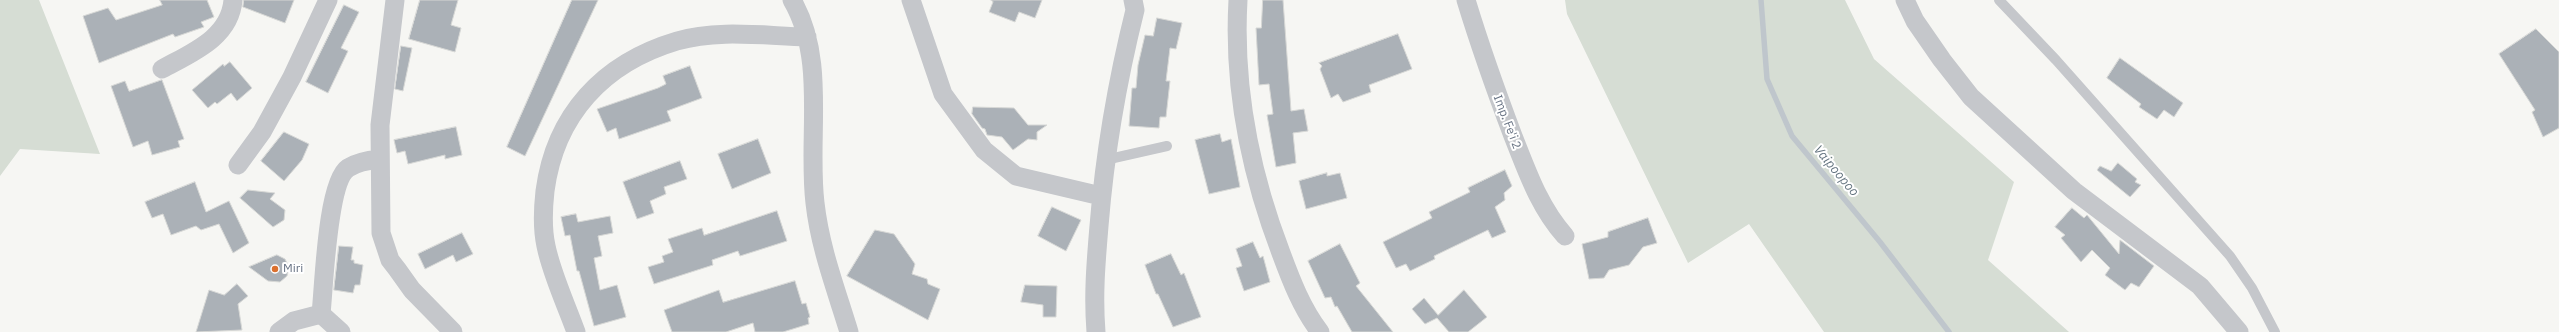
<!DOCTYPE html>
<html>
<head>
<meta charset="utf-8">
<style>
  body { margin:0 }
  canvas { display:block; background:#f6f6f3 }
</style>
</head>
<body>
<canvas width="2559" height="332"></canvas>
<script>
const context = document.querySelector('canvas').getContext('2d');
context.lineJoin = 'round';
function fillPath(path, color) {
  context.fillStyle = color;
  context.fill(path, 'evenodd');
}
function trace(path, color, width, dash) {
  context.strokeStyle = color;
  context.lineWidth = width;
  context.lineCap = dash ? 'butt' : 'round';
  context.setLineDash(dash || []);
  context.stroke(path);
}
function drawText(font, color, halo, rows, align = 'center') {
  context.font = font + ' "IBM Plex Sans",sans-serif';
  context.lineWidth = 4;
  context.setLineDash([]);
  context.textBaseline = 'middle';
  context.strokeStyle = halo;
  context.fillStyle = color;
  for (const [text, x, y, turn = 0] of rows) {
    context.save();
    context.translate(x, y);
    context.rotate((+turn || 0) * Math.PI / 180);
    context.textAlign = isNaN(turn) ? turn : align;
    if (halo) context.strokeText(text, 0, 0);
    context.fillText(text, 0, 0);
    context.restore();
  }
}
fillPath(new Path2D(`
  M0 0H39L100 154 20 149 0 176Z
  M1565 0H1845L1874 59 2014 182 1988 260 2069 332H1824L1749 224 1688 263 1567 14Z`), '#d6ddd4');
trace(new Path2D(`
  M1761 0 1767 79 1792 136 1880 242 1949 332`), '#bfc6cc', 5.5);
const building = new Path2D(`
  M160 0H207L214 17 201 22 204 27 175 37 173 34 99 63 83 16 108 8 116 20 162 5Z
  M244 0H294L285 23 243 7Z
  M420 0H458L451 25 461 28 455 52 409 39Z
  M572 0H598L525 156 507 147Z
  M991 0H1042L1035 18 1019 12 1015 22 989 12 993 2Z
  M1263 0H1283L1291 111 1304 109 1308 131 1293 133 1296 163 1276 167 1267 115 1273 114 1269 84 1259 85 1256 28H1261Z
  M344 5 359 12 341 48 348 51 328 93 306 82Z
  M1157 18 1182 23 1176 49 1170 48 1166 81H1170L1166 117H1160L1159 128 1129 126 1132 88H1136L1138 65 1145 35 1153 36Z
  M2536 29 2559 52V128L2543 137 2532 112 2535 110 2499 54Z
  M1398 34 1412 69 1369 85 1371 92 1343 102 1338 94 1331 98 1320 69 1322 66 1319 63Z
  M401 46 412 48 403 91 395 89Z
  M2120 58 2183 103 2174 117 2164 110 2157 119 2139 107 2141 104 2107 78Z
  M230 62 252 88 237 101 231 93 217 104 215 102 208 108 192 90 223 64 224 66Z
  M690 66 702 98 667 111 671 121 619 139 616 128 607 132 597 109 658 88 666 84 663 76Z
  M162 80 184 139 178 141 180 147 152 155 148 141 133 147 111 86 125 81 129 91Z
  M973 107 1014 108 1028 125H1047L1037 132V140L1028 139 1013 150 1002 137 987 135 985 129 982 128 972 114Z
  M456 127 462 155 445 159V155L408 164 405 151 397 153 394 140Z
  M284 132 309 144 302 160 284 181 261 161Z
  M1220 134 1222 142 1231 139 1240 187 1209 194 1195 140Z
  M758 139 771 173 732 189 718 154Z
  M680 161 687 179 664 187 666 194 650 201 654 213 637 219 623 182Z
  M2118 163 2137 179 2135 182 2141 185 2130 197 2097 170 2100 166 2111 171Z
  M1505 170 1512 186 1504 193 1505 200 1495 207 1506 232 1492 238 1488 230 1434 256 1435 259 1410 271 1406 264 1396 268 1383 242 1432 218 1429 212 1470 192 1468 188Z
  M1327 173V176L1340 173 1347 198 1306 209 1299 181Z
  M195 182 206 212 229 201 249 243 233 253 219 224 201 230 196 226 171 235 163 214 152 218 145 202Z
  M248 190 275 193 270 199 285 210 284 220 273 227 240 198Z
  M1052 207 1081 220 1066 251 1038 236Z
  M2072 208 2084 218 2087 215 2119 254 2120 240 2154 266 2139 287 2131 283 2125 290 2105 275 2110 268 2092 250 2081 262 2061 238 2065 235 2055 227Z
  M777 211 787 241 740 256 738 251 712 260 713 265 654 284 648 267 664 262 662 256 673 252 668 239 702 228 704 235Z
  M576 214 578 222 610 216 613 233 598 236 602 256 594 258 600 290 617 285 626 317 594 326 579 271H577L570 235 565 236 561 217Z
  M1648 218 1657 243 1643 247 1629 265 1609 270 1604 278 1589 279 1582 244 1608 237V232Z
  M875 230 894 234 915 264 912 274 927 279 928 284 940 289 928 320 847 276Z
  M462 233 473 254 456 262 453 255 425 269 418 254Z
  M1253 242 1260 258 1263 256 1270 282 1244 291 1236 268 1242 266 1236 249Z
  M1340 244 1360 283 1356 286 1393 332H1352L1337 306 1335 307 1331 297 1325 298 1308 261Z
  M339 246 353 247 351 260H354V263L363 265 360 285H355L353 293 334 290Z
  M1171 254 1181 275 1184 273 1201 317 1173 327 1158 294H1156L1145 265Z
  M277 255 285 259 289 267 287 276 280 282 268 281 249 267Z
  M795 281 802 304 806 303 810 317 808 318 809 324 783 332H755L753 323 726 332H672L664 310 719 290 723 302Z
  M237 284 248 296 238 304 242 330 196 332 209 290 224 295Z
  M1025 285 1057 286 1056 317H1043V305L1021 302Z
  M1464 290 1487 317 1468 332H1449L1437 318 1425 324 1412 309 1424 298 1438 315Z`);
fillPath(building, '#abb1b7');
trace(building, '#d7d8d6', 1);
trace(new Path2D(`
  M1999 0 2056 60 2230 256 2252 288 2275 332
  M1105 160 1167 146`), '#c5c7cb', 10);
trace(new Path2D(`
  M395 0 380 125 381 233 390 260 397 269 412 290 453 332
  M792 0C827 60 807 137 815 203 820 248 836 289 849 332
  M911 0 943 94 984 150 1016 176 1101 196
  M1238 0C1233 87 1250 172 1281 253 1291 280 1302 309 1320 332
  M1466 0C1480 46 1496 91 1513 136 1527 171 1539 207 1565 236
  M1905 0 1915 21 1942 60 1971 97 2074 191 2200 286 2239 332
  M162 69C191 53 230 38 233 0
  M238 165 262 132 292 77 328 0
  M321 314C324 287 327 182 348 168 357 162 370 160 380 159
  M321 314 341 332
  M279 332 294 321 321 314
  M576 332C566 304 552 275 546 246 542 228 543 209 545 191 555 115 603 63 677 41 717 29 765 36 807 37
  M1096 332C1093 295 1096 262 1099 226 1105 151 1117 82 1135 10L1133 0`), '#c5c7cb', 19);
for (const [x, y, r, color] of [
  [275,269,4,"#db702e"]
]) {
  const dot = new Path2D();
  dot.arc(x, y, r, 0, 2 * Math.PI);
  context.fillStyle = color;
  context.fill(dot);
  trace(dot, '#fff', 1.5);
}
drawText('12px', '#677283', '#fff', [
  ["Imp. Fe'i 2",1507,122,69]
]);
drawText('12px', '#677283', '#fff', [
  ["Miri",283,269]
], 'left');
drawText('italic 13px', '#63737f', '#fff', [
  ["Vaipoopoo",1836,171,50]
]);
</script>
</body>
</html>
